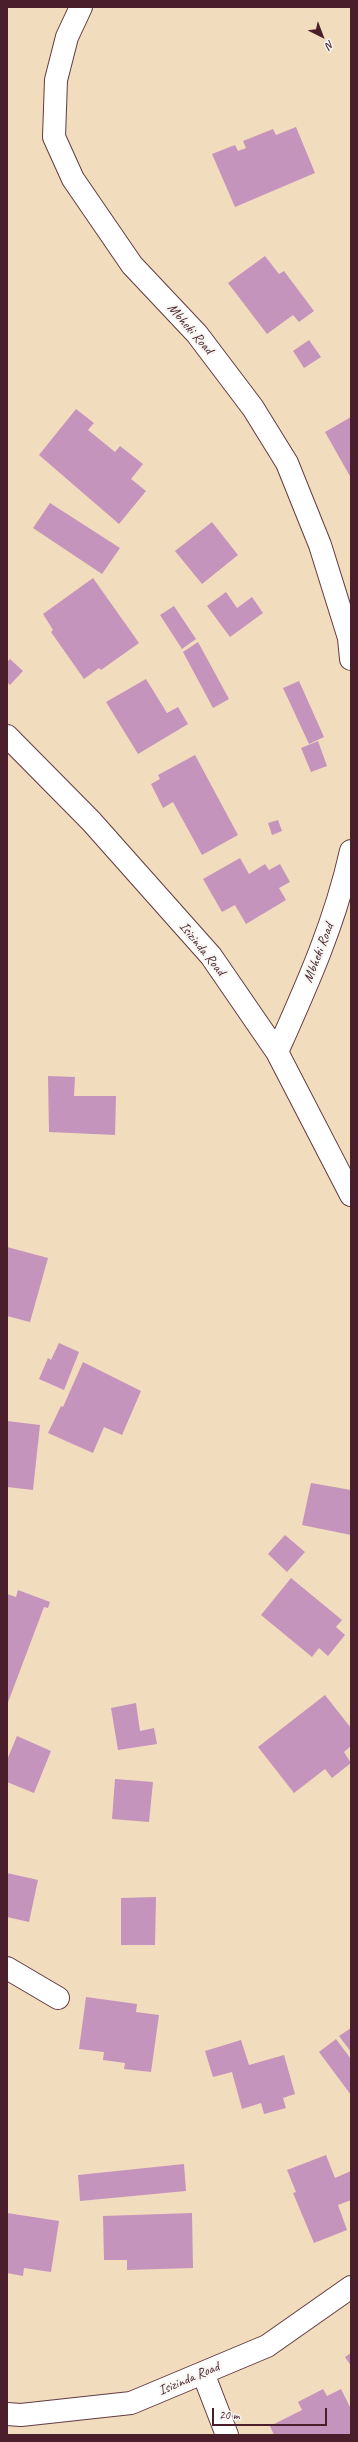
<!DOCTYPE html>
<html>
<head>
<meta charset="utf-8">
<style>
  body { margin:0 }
  #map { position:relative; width:358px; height:2442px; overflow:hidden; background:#f1dcbe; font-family:Caveat,sans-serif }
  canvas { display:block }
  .frame { position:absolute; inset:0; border:8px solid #4a1f2b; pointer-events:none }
  .north { position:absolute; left:302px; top:16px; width:40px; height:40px; -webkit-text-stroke:3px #f6f6f2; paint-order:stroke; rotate:138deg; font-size:11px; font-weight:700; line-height:16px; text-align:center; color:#4a1f2b }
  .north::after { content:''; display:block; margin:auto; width:14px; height:18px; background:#4a1f2b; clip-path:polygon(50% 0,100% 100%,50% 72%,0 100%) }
  .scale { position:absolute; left:212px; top:2408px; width:115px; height:18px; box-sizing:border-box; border:2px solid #4a1f2b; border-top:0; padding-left:5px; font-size:12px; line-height:14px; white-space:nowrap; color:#4a1f2b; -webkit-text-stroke:3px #f6f6f2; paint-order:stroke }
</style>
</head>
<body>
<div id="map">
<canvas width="358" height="2442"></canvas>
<div class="frame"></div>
<div class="north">N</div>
<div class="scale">20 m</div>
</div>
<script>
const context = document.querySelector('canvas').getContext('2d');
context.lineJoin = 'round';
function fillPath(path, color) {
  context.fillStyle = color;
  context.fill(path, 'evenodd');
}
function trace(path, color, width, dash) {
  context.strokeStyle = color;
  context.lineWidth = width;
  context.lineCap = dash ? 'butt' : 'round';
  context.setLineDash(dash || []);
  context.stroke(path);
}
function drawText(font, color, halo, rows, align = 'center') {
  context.font = font + ' Caveat,sans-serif';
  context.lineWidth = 4;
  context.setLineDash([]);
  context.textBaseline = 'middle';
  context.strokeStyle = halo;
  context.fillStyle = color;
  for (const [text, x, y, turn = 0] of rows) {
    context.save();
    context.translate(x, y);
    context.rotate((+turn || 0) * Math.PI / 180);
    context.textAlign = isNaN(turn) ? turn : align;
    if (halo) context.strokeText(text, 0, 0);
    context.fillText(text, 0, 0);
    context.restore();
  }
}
fillPath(new Path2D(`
  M296 127 315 173 235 207 212 154 235 145 238 151 246 148 243 141 273 129 276 135Z
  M265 256 279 274 284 271 314 311 299 322 293 315 267 334 228 283Z
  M309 340 321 357 304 368 293 351Z
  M76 409 94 423 88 430 115 452 120 446 143 464 131 479 146 491 119 524 39 455Z
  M351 417V478L325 432Z
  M50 503 120 548 102 574 33 528Z
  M212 522 238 555 202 584 175 551Z
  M93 578 139 643 101 670 99 668 84 679 51 632 53 630 43 614Z
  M226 592 237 608 252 597 263 613 230 637 207 606Z
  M174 606 196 639 182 649 160 615Z
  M198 642 229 699 213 708 183 652Z
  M10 659 23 671 10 685 7 682V662Z
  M146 679 167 713 178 707 188 724 138 754 106 702Z
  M299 681 324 737 309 744 283 688Z
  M318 741 327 766 311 772 301 748Z
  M195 755 238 835 202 855 173 802 163 808 151 784 160 779 158 775Z
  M278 820 282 831 272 835 268 823Z
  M240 858 249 874 265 864 269 870 280 864 290 882 279 888 286 900 246 924 235 905 222 912 203 879Z
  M48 1076 75 1077 74 1096H116L115 1135 49 1132Z
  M7 1247 48 1258 30 1322 7 1316Z
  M59 1343 79 1352 64 1390 39 1379 48 1358 51 1360Z
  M83 1362 141 1391 122 1435 104 1427 93 1453 48 1433 61 1406 63 1407Z
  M7 1421 40 1425 33 1490 7 1487Z
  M311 1483 351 1490V1535L302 1525Z
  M285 1535 305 1552 287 1572 268 1554Z
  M291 1578 342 1620 336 1627 345 1635 328 1656 319 1648 312 1657 261 1615Z
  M18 1590 50 1602 48 1608 44 1607 7 1705V1594L16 1597Z
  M325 1695 351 1728V1746L344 1752 351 1763 332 1778 325 1769 294 1793 258 1747Z
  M136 1703 140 1731 154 1728 157 1744 118 1750 111 1708Z
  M17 1736 51 1751 34 1793 7 1782V1760Z
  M115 1779 153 1782 149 1822 112 1819Z
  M7 1873 38 1880 29 1922 7 1917Z
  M156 1897 155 1945H121V1898Z
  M86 1997 137 2004 136 2012 159 2015 151 2072 124 2069 125 2063 103 2060 104 2052 79 2049Z
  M351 2028V2052L339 2036Z
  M336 2039 351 2059V2095L319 2052Z
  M241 2040 249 2065 284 2055 295 2094 283 2098 286 2108 264 2114 261 2103 242 2109 232 2072 213 2077 205 2051Z
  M326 2155 335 2178 351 2171V2200L338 2205 347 2230 314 2243 293 2193 296 2192 287 2170Z
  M184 2164 186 2191 80 2201 78 2175Z
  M7 2213 59 2221 51 2272 24 2268 23 2276 7 2273Z
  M192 2213 193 2268 127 2270V2260H104L103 2216Z
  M351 2353V2366L345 2357Z
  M323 2389 327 2396 341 2389 351 2409V2435H274L270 2426 302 2410 298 2402Z`), '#c594bc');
const minor = new Path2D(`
  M81 7 67 37 56 80 54 137 73 179 132 265 197 334 253 408 287 463 320 545 349 638 351 659
  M7 736 91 821 211 956 277 1052 351 1195
  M277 1052C307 985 335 923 351 851
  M7 1968 58 1998
  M203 2373 227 2435
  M7 2414 21 2415 131 2403 267 2346 351 2287`);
trace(minor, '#633b41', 24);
trace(minor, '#fff', 22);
drawText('14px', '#4a1f2b', '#f6f6f2', [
  ["Mbheki Road",190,329,49],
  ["Isizinda Road",202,949,51],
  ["Mbheki Road",319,953,-69],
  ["Isizinda Road",189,2379,-23]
]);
</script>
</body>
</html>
